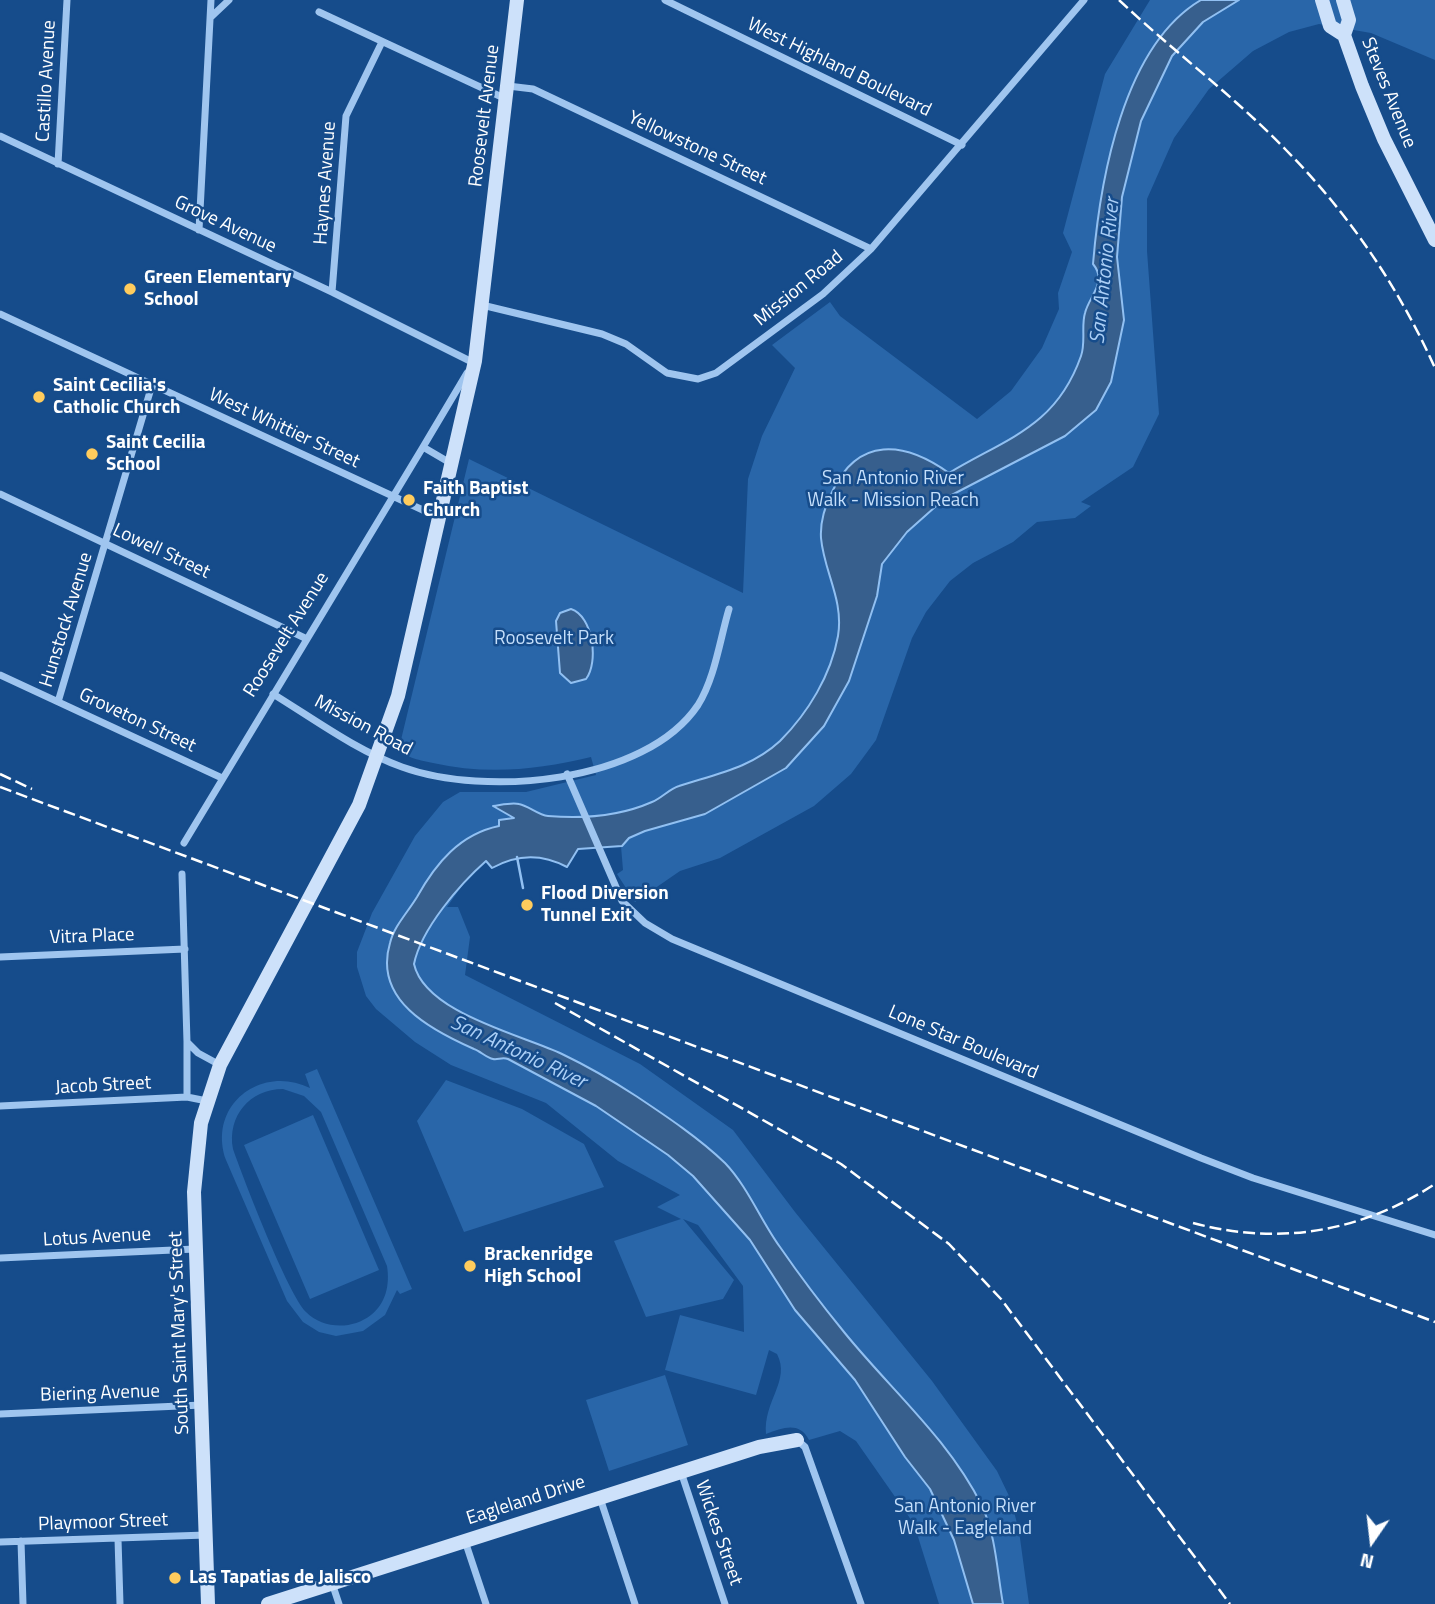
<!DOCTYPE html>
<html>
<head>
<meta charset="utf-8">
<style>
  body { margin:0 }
  #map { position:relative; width:1435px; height:1604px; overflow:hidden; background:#164c8b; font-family:"Titillium Web",sans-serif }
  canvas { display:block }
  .north { position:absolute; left:1337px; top:1506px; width:70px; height:70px; -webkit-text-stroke:5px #164c8b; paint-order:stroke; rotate:194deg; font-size:19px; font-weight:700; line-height:28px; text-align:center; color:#fff }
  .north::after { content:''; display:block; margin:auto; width:24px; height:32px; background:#fff; clip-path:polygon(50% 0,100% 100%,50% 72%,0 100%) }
</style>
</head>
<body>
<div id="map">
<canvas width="1435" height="1604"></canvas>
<div class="north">N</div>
</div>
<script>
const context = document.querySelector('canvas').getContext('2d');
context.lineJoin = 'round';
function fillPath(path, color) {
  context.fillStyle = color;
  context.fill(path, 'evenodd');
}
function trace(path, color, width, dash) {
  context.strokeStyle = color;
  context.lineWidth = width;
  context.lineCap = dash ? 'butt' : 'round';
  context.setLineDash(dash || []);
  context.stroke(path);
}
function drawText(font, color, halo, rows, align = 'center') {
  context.font = font + ' "Titillium Web",sans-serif';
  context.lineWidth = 5;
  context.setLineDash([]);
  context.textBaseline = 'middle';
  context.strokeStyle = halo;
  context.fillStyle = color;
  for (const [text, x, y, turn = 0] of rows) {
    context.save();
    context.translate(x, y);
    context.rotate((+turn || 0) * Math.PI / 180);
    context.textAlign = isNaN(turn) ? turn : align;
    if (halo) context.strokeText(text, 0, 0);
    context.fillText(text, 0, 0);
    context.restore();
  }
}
fillPath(new Path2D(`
  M1150 0H1435V60L1371 33 1319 24 1289 32 1253 51 1209 89 1174 138 1147 199V251L1159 414 1133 467 1081 502 1091 506 1075 518 1037 522 1013 542 973 563 950 581 926 612 912 638 876 740 851 774 814 806 720 858 680 871 635 902 617 874 623 870 621 846 578 849 567 867C541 853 517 854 492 868L486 861 466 880 447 907H458L470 937 465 975 640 1064 733 1130 795 1212 932 1381 997 1471 1011 1500 1019 1531 1029 1604H939L914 1524 856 1441 840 1431 809 1440C799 1421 783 1428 766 1434 763 1401 791 1381 777 1354L769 1350 756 1395 665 1370 680 1315 744 1332 743 1286 698 1225 683 1219 734 1280 723 1299 646 1317 614 1241 681 1219 657 1207 680 1195 618 1161 546 1103 451 1065 415 1042 376 1009 366 996 357 967V952L372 913 415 836 443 802 460 792H526L596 775 591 757C538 770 486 775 433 763 421 760 406 759 399 748L469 459 743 593 748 479 762 436 795 368 772 345 830 302 840 316 977 419 1011 391 1042 348 1059 309 1058 293 1072 252 1063 233 1105 74Z
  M317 1069 412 1289 400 1294 397 1290 385 1315 363 1331 336 1336 319 1332 303 1322 287 1301 226 1160C207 1105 261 1064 310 1088L305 1074ZM283 1089 304 1096 321 1112 387 1266C390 1285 386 1303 371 1315 352 1330 323 1329 306 1312 288 1294 243 1178 233 1149 227 1116 250 1089 283 1089Z
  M446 1080 522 1109 584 1144 604 1187 464 1232 417 1121Z
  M313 1115 379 1270 310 1299 244 1145Z
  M665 1375 688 1445 609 1471 586 1400Z`), '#2966a9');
const water = new Path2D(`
  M1201 0H1239L1203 22 1172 56 1141 121 1122 197 1117 257 1124 320 1111 382 1096 410 1065 436 944 499 907 532 882 564 877 596 849 681 824 726 786 768 705 814 645 831 629 838 622 846 578 849 567 867C541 853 517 854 492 868L486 861C460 884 421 929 414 964 425 1013 522 1035 562 1054 587 1066 613 1081 636 1096 666 1116 699 1138 725 1163 748 1187 761 1221 780 1247 800 1276 822 1305 844 1332 890 1389 949 1439 982 1506 996 1536 997 1571 1003 1604H973L954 1540 930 1489 905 1457 855 1380 795 1310 750 1240 693 1176 668 1155 596 1106 508 1059C502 1057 498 1060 493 1059 487 1058 480 1051 474 1049 431 1030 373 1000 390 943 394 926 408 912 417 897 436 863 460 834 499 826V820L514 818 493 806C501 805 512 802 519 804 529 806 538 815 548 816 583 819 620 816 652 802 662 798 669 789 679 786 716 774 751 768 780 741 808 713 831 675 838 636 844 600 824 572 821 538 820 522 825 506 832 492 858 436 904 441 949 473 1007 438 1056 427 1081 356 1086 342 1081 326 1085 313 1089 296 1108 282 1093 264 1100 180 1123 46 1201 0Z
  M571 609C593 616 599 662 586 679L571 683 560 673 556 621 560 613Z`);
fillPath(water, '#375f8d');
trace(water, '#91c0f2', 2);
trace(new Path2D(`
  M517 857 523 888`), '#91c0f2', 2.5);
trace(new Path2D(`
  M665 0 962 145
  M319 12 506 99
  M211 17 229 0
  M508 86 533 89 871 249
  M0 136 332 292 474 363
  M58 164 67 0
  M199 230 211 0
  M332 292 346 116 382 42
  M482 305 602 334 626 344 667 373 698 379 716 373 823 294 871 249 1084 0
  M0 314 440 518
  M423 447 467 373
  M0 494 307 639
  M0 675 222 778
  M273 694C314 719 357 751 402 767 484 797 645 784 698 705 715 678 720 639 729 609
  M58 702 152 385
  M567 774 622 901 645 923 672 939 1201 1158 1253 1178 1435 1235
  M184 843 423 447 452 464
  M182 874 187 1042 198 1053 220 1065
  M0 957 185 949
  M187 1042V1097
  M0 1106 187 1097 207 1101
  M0 1258 195 1249
  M0 1414 202 1405
  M797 1440 805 1447 861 1604
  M681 1472 725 1604
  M600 1498 635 1604
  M118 1539 120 1604
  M21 1541 23 1604
  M465 1541 486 1604
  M0 1542 206 1535
  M332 1583 339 1604`), '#9fc5ef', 7);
trace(new Path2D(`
  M1322 0 1330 26 1344 35
  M1343 0 1349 20 1344 35 1362 86 1384 139 1435 240
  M208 1604 194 1192 201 1123 220 1065 359 805 398 696 475 361 517 0
  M268 1604 759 1447 797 1440`), '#cde1fa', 14);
trace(new Path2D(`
  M1119 0C1173 51 1234 96 1286 150 1349 214 1398 286 1435 368
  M0 774 32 789
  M0 787 1435 1322
  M555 1003 841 1164 949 1244 1001 1299 1230 1604
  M1193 1223C1279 1246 1361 1232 1435 1184`), '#fff', 2.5, [12, 5]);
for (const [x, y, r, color] of [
  [130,289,7,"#ffcc5d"],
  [39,397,7,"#ffcc5d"],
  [92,454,7,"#ffcc5d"],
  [409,500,7,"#ffcc5d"],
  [527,905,7,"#ffcc5d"],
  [470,1266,7,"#ffcc5d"],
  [175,1578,7,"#ffcc5d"]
]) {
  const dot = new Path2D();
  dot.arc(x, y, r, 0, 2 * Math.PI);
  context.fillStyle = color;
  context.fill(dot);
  trace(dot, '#164c8b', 2.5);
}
drawText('19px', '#fff', '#164c8b', [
  ["West Highland Boulevard",839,68,26],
  ["Castillo Avenue",47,81,-87],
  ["Steves Avenue",1388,93,68],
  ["Roosevelt Avenue",485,116,-83],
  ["Yellowstone Street",697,149,25],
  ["Haynes Avenue",326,183,-86],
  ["Grove Avenue",225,225,25],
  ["Mission Road",799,289,-39],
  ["West Whittier Street",284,429,25],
  ["Lowell Street",161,552,25],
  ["Hunstock Avenue",67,620,-73],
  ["Roosevelt Avenue",287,635,-58],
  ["Groveton Street",137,721,25],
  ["Mission Road",363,726,28],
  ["Vitra Place",92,937,-2],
  ["Lone Star Boulevard",963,1043,23],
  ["Jacob Street",103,1086,-3],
  ["Lotus Avenue",97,1238,-3],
  ["South Saint Mary's Street",180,1333,-92],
  ["Biering Avenue",100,1394,-2],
  ["Eagleland Drive",526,1501,-18],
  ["Playmoor Street",103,1523,-2],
  ["Wickes Street",718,1533,71]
]);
drawText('bold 19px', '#fff', '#164c8b', [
  ["Green Elementary",144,278],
  ["School",144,300],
  ["Saint Cecilia's",53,386],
  ["Catholic Church",53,408],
  ["Saint Cecilia",106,443],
  ["School",106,465],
  ["Faith Baptist",423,489],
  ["Church",423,511],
  ["Flood Diversion",541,894],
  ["Tunnel Exit",541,916],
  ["Brackenridge",484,1255],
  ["High School",484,1277],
  ["Las Tapatias de Jalisco",189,1578]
], 'left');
drawText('19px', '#c5dffb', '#164c8b', [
  ["San Antonio River",893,479],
  ["Walk - Mission Reach",893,501],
  ["Roosevelt Park",554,639],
  ["San Antonio River",965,1507],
  ["Walk - Eagleland",965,1529]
]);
drawText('italic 21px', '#abcff6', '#164c8b', [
  ["San Antonio River",1106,271,-84],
  ["San Antonio River",518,1053,25]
]);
</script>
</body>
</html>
